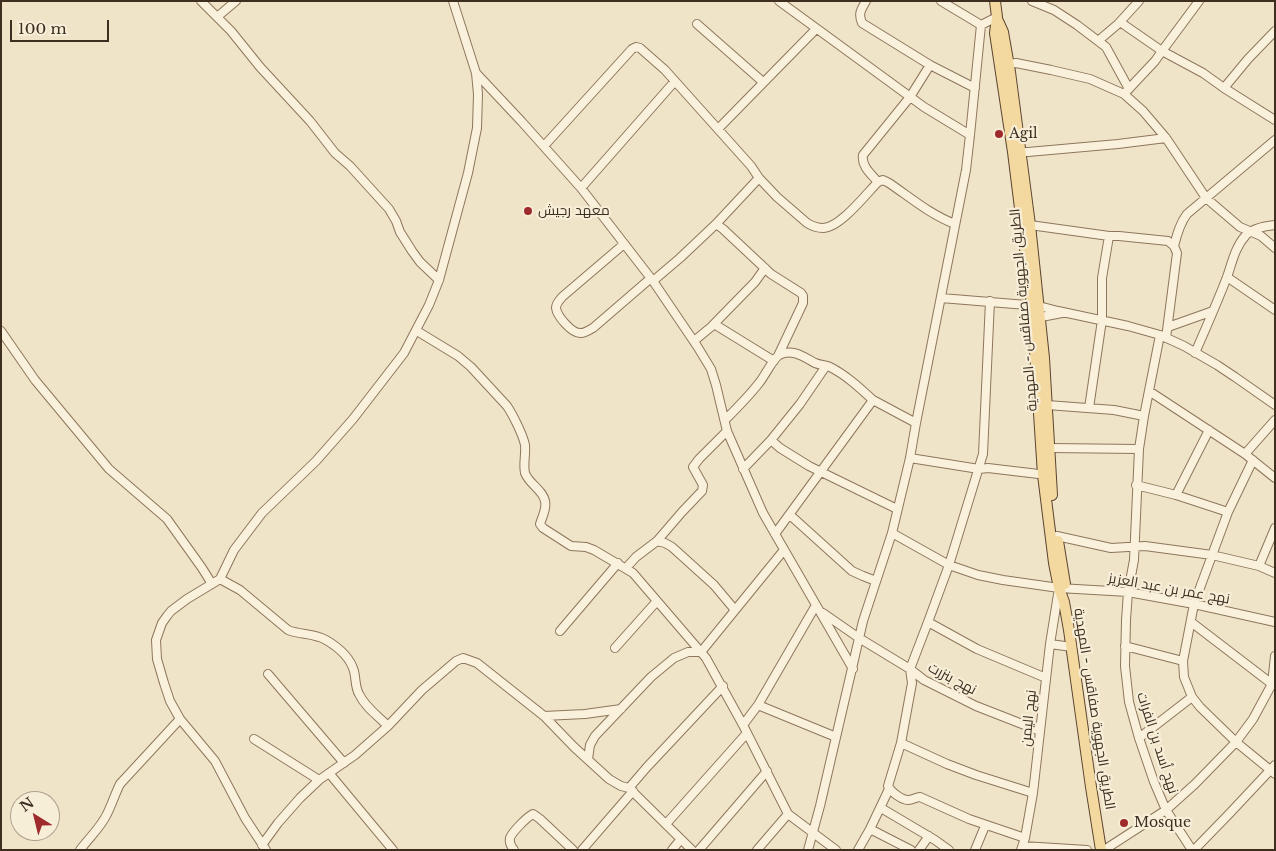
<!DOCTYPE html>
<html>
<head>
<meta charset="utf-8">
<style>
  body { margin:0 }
  #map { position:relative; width:1276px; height:851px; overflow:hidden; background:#f0e4c8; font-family:"Libre Baskerville",serif }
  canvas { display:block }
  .frame { position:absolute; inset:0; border:2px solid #3d2e20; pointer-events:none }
  .north { position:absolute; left:10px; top:791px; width:50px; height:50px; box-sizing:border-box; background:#f7eed8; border:1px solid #ada18e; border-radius:50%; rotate:324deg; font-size:14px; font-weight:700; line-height:20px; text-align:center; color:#3d2e20 }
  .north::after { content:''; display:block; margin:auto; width:18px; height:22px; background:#9e2a2b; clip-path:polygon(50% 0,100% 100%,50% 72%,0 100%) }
  .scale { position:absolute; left:10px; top:20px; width:99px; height:22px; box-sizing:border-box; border:2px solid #3d2e20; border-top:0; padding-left:6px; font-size:15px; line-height:18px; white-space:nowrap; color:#3d2e20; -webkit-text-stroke:4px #f7eed8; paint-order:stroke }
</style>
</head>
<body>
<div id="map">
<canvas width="1276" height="851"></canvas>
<div class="frame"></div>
<div class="north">N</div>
<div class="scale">100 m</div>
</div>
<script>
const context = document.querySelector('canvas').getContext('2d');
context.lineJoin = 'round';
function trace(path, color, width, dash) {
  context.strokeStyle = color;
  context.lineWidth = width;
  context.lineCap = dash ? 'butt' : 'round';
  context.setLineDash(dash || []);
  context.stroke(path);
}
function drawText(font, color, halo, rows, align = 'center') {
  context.font = font + ' "Libre Baskerville",Cairo,serif';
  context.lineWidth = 4.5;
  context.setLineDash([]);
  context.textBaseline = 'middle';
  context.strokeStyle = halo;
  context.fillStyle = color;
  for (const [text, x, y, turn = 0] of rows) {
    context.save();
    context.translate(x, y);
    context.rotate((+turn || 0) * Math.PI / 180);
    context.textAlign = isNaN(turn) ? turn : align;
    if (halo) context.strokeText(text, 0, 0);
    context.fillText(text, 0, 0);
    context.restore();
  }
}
const minor = new Path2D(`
  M201 1 231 31 260 67 310 121 335 153 350 166 389 209 396 221 400 232 412 251 420 262 439 280
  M779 1 924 107 970 135
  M866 1C861 10 858 13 862 23L930 65
  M941 1 981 25
  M1032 1 1054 10 1077 25 1106 47 1129 89
  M217 17 236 1
  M1120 22 1162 51 1199 1
  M697 24 763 82
  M1098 41 1118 24 1139 1
  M1005 64 1016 63 1051 70 1090 79 1124 94 1143 111 1166 138 1206 198 1240 227 1261 236 1275 248
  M476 73 522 122 581 188 653 281 697 346 711 369 716 385 727 431 763 513 853 669
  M1224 88 1275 120
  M1124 94 1155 61 1162 51 1203 73 1224 88 1248 59 1275 31
  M718 129 816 29
  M544 146 632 49 636 47 640 48 665 70 751 166 759 178 716 224
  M1016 152H1028L1118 144 1166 138
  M759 178 777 197 807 223C812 226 817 228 823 228 840 228 866 194 878 182L883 180 889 183C911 198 931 215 955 224
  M878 182C871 174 861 166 863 155L910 97 930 65 975 88
  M581 188 675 81
  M1030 225 1109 236 1102 278V320L1089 408
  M1109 236H1119L1168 241 1174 246 1177 253 1166 338
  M624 244 562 297C560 300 556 303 556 308 557 316 572 334 581 333 585 333 589 330 593 328L651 278
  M1174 246C1177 234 1180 223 1187 214L1275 140
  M1227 277 1275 310
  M653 281 680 258 716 224 723 229 771 274 801 293 803 296V303L778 356
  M941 298 1039 306 1058 311 1128 326 1160 335 1184 346 1217 365 1235 377 1275 405
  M1036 318 1062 313
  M714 324 774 361
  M1168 327 1213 311
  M1 331 35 380 109 469 167 519 202 568 212 584
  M417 331 458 356 471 367 507 406C513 415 523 435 525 445 526 454 523 464 525 473 529 484 543 490 545 501 547 509 542 517 540 524L543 528 571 546 586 547 594 550 633 573 706 658 743 725 788 814 836 850
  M1160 335 1144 416 1139 449 1134 560 1128 592 1126 620 1125 666 1129 702 1139 738 1154 782 1166 810 1192 850
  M694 341 711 327 755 282 765 268
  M1195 353C1206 328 1217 303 1227 277 1232 263 1235 247 1246 235 1253 228 1265 226 1275 225
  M1149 391 1245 454 1275 478
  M1047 405 1114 410 1144 416
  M725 420C737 408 749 396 759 383 765 376 772 360 779 355 792 348 804 357 815 363 820 365 825 365 830 367 846 375 860 388 873 400
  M771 440 780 448 809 466 897 509
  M1049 448 1139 449
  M1245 454 1275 420
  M910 458 979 469 988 468 1047 475
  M1253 460 1228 512 1194 604 1183 661 1184 677 1192 697 1200 707 1236 742 1275 774
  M743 469 771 440 800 404 826 366
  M1136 485 1176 495 1228 512
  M1176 495 1209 430
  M790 515 852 571 863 576 876 581
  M892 533 949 565 978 575 1003 580 1059 588 1128 592 1194 604 1275 622
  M775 534 873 400 916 423
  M1057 536 1111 548 1145 546 1212 555 1259 566 1275 573
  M657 541 665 543 672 547 714 585 735 610
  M1259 566 1275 528
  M626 568 636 557 657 541 682 512 702 491 703 485 693 467 699 459 727 431
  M220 579 240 590 288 630C300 635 314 633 326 640 338 647 350 657 354 671 356 679 355 687 359 694 365 707 378 716 388 726
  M823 613 859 638 910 669 924 680 976 706 1040 731
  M928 622 949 565 983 454 990 301
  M1191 622 1272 684 1275 685
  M560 631 618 563
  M1050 644 1072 647
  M1125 646 1183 661
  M615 648 657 601
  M268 674 344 763
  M758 705 816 605
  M544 716 585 714 621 709
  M743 725 758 705 836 737
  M1139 738 1192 697
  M254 739 319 780
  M901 743 947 764 976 775 1033 793
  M588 759 590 745 595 736 651 677 674 658 688 652H701L784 550
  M329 773 393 850
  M881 808 935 840 949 850
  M666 824 747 733
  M870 829 889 789
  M1025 838 969 819 920 797C916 797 913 800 908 800 902 800 891 792 888 786L901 743 912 683 910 669 928 622 977 649 1046 678
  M262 845 278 823 300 798 319 780 355 755 388 726 422 690 456 661 463 658 477 663 544 716 574 747 609 779 621 786 629 788
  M1023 846 1087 850
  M80 850C89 838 101 827 107 814 112 804 115 794 120 784L180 719
  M266 850 245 818 215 761 180 719 170 701 164 683 157 659 156 640 162 623 167 616 171 611 187 599 220 579 234 550 262 513 316 461 353 419 404 353 429 305 439 280 468 173 477 128 478 94 476 73 453 1
  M514 850C511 846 509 843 510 838 512 832 527 817 533 814L540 819 573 850
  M582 850 633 791
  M672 850 681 839
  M692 850 629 788 647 767 723 686
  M699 850 767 771
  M757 850 788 814
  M808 850 820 806 863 621 892 533 910 458 916 423 966 170 970 135 981 25 997 17
  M858 850 870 829 911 850
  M919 850 929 836
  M975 850 985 826
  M1021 850 1025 838 1033 793 1050 644 1059 588
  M1104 850 1166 810 1195 784 1236 742 1253 719 1272 684 1275 656
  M1194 850 1229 814 1275 765`);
const major = new Path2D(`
  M995 1 997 17 995 33 1013 152 1032 305 1043 475 1054 563 1059 588 1064 602 1069 630 1091 787 1101 850
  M998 21 1003 32 1010 72 1030 225 1044 358 1052 495
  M1058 541 1065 584`);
trace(minor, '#8d765c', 10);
trace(major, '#5b4430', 12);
trace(minor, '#faf1dc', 8);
trace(major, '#f3d9a0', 10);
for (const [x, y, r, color] of [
  [999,134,5,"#9e2a2b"],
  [528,211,5,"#9e2a2b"],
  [1124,823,5,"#9e2a2b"]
]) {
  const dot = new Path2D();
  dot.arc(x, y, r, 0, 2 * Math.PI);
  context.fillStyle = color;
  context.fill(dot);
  trace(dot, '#f7eed8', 2);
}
drawText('14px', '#3d2e20', '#f7eed8', [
  ["Agil",1009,134],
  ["معهد رجيش",538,211],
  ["Mosque",1134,823]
], 'left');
drawText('14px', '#3d2e20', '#f7eed8', [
  ["الطريق الجهوية صفاقس - المهدية",1024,310,-95],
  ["نهج عمر بن عبد العزيز",1169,589,10],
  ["نهج بنزرت",952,679,28],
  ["الطريق الجهوية صفاقس - المهدية",1094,709,81],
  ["نهج اليمن",1029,718,-84],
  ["نهج أسد بن الفرات",1157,743,72]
]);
</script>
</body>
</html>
